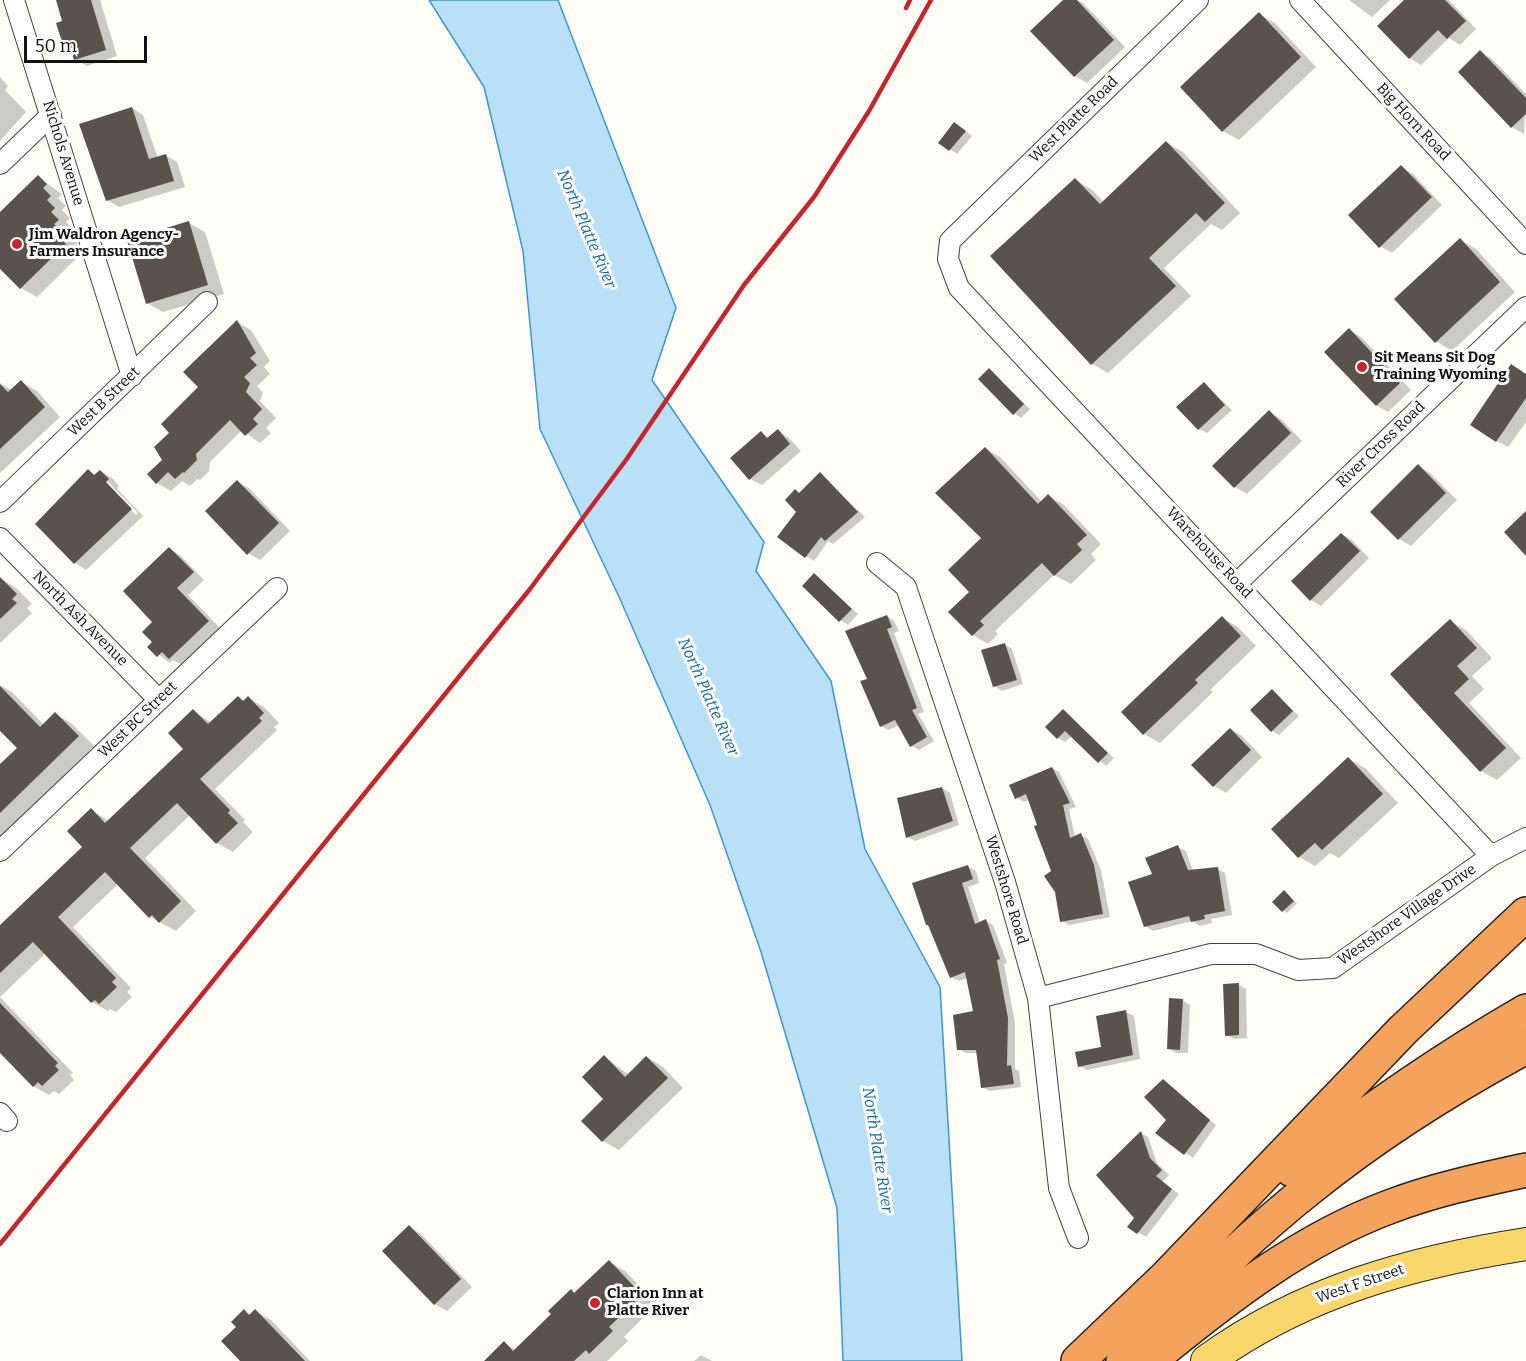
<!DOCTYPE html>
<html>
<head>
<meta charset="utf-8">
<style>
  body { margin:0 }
  #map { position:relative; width:1526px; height:1361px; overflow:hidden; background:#fffdf5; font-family:Bitter,serif }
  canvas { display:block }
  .scale { position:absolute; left:24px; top:36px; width:123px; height:27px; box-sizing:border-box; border:3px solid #111; border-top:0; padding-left:8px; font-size:18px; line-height:21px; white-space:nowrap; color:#111; -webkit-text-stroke:4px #fff; paint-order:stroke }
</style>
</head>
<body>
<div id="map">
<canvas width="1526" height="1361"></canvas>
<div class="scale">50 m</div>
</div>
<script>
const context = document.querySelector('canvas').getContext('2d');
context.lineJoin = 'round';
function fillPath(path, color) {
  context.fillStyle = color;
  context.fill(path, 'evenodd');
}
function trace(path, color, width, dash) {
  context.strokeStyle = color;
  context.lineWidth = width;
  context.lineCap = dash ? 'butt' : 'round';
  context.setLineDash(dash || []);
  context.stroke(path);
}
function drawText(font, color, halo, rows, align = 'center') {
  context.font = font + ' Bitter,serif';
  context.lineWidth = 6;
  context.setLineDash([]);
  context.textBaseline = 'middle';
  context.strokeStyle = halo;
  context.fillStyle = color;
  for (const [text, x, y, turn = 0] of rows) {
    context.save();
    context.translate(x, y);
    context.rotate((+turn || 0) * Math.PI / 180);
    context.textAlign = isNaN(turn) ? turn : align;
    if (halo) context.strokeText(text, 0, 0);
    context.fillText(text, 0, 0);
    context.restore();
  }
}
const water = new Path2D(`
  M429 0H558L676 308 652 380 764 542 756 571 831 681 865 849 940 987 962 1361H843L837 1208 761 952 710 805 620 599 540 429 523 251 484 87Z`);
fillPath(water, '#b9e0f7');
trace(water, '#3f96cf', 1.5);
fillPath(new Path2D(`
  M62 0H100L117 56 87 66 75 59 71 46 63 41Z
  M1065 0 1082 2 1125 47 1087 83 1075 76 1032 31Z
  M1349 0H1390L1372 17Z
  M1406 0H1449L1476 29 1460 45 1449 38 1421 65 1409 58Z
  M1259 14 1275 23 1316 67 1239 140 1223 131Z
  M1480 52 1492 59 1526 94 1524 134 1512 127 1460 72Z
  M0 77 8 86 5 90 26 112 0 141Z
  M132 108 143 115 158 158 165 155 177 162 185 187 119 207 107 200Z
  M962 128 972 136 957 154 940 142Z
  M1167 143 1183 152 1240 213 1222 230 1211 224 1164 268 1191 296 1108 373 1092 364 1075 180 1091 189 1104 202Z
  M1401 167 1413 174 1442 205 1392 253 1380 246Z
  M38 177 62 194 58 198 66 206 62 210 70 218 66 222 74 230 69 234 78 243 74 246 81 254 37 297 21 288 0 266V214Z
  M189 223 205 232 224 294 163 312 147 303Z
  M1460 240 1476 249 1515 292 1452 351 1436 341Z
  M237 322 251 330 270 361 264 367 270 374 257 386 263 393 260 401 276 418 266 428 271 433 260 443 242 430 210 462 209 471 200 480 197 479 190 486 182 481 171 491 157 483 171 433Z
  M1349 330 1361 337 1411 390 1388 412 1376 405Z
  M989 370 1030 409 1021 418 1014 413Z
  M1526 374V422L1508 447 1497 441Z
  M21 382 37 391 60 417 0 473V383L12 390Z
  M1204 384 1232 410 1207 433 1199 429Z
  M1269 412 1281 419 1302 441 1247 494 1235 487 1214 466Z
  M778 431 789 438 801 451 762 485 750 479 761 433 769 438Z
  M985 448 1000 457 1042 502 1049 496 1064 505 1101 544 1091 554 1096 560 1071 584 1054 575 995 631 998 634 988 644 973 635 971 592 983 538Z
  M1418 466 1430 473 1457 500 1411 546 1399 539 1372 512Z
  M88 471 96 475 100 471 112 478 119 486 117 489 143 516 86 570 75 563ZM103 481H107L138 513 136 515Z
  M820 474 865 517 833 544 828 541 814 561 806 556 795 491 800 493Z
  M237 482 249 488 290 531 260 560 248 553Z
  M1342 534 1352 540 1369 558 1321 606 1311 600Z
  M170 549 181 556 204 580 188 595 220 628 182 665 173 660 170 663 149 647 155 642 154 622Z
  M815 575 858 614 848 625 840 620Z
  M0 578 16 588 32 604 27 608 32 613 0 643Z
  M887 616 894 621 899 631 894 633 924 712 918 714 934 741 919 750 912 746 900 725 888 730 881 726 869 680Z
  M1222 618 1238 627 1256 646 1210 690 1213 692 1160 743 1144 734Z
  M1450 621 1466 630 1492 658 1472 676 1484 689 1469 703 1521 758 1497 780 1481 771 1392 675Z
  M1004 644 1012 649 1023 684 1002 691 995 686Z
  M0 685 12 692 44 725 55 714 71 723 94 746 0 837V766L19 748 0 730Z
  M1272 691 1299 716 1279 735 1272 731Z
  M239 698 245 701 248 698 264 707 279 723 274 727 277 730 215 789 245 820 243 822 253 832 233 852 217 843 190 815 145 858 196 911 176 931 150 917 118 884 73 927 131 988 127 992 132 997 116 1012 110 1009 108 1011 92 1002 46 953 0 997 73 1073 70 1075 74 1080 59 1094 54 1091 49 1095 33 1086 0 1051V927L84 847 91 810 109 821 185 749 193 711 212 723Z
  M1063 711 1114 758 1106 766 1072 736 1065 742 1058 738Z
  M1230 729 1242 736 1262 757 1226 793 1214 786Z
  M1349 759 1365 768 1398 803 1339 858 1330 853 1315 866 1299 857 1273 829Z
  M1052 768 1059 772 1076 807 1069 809 1075 837 1081 835 1088 839 1101 870 1110 917 1069 925 1062 921 1053 871 1030 799 1024 802 1017 798Z
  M942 788 950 793 959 825 915 841 908 837Z
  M1178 847 1186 851 1193 871 1217 869 1225 873 1232 915 1211 919 1212 923 1200 926 1192 921 1153 931 1145 926Z
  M968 867 976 871 979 883 968 887 980 923 986 921 993 925 1007 963 1004 964 1015 1023V1069L1019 1071 1021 1087 990 1091 982 1087 978 1053H966L958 1049 975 1013 968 978 959 981 951 977 931 926Z
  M1284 892 1297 903 1287 913 1274 902Z
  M1239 985 1246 989 1247 1038 1234 1039 1226 1035Z
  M1182 1000 1190 1005 1188 1053H1176L1168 1048Z
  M1126 1012 1134 1016 1140 1059 1087 1070 1079 1066 1103 1048Z
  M605 1057 629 1075 647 1057 663 1067 683 1088 619 1150 603 1141Z
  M1164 1081 1216 1125 1193 1158 1157 1133 1168 1120Z
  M1141 1133 1148 1137 1157 1163 1169 1175 1162 1182 1179 1194 1146 1237 1129 1226 1136 1218Z
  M409 1227 421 1234 472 1287 447 1311 435 1304Z
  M609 1262 625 1271 657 1304 624 1337 628 1341 607 1361H486L504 1343 516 1350 553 1314 571 1291 576 1293Z
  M244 1311 251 1315 255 1311 271 1320 310 1361H243L238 1327Z
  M701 1355 712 1361H694Z`), '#0003');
fillPath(new Path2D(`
  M56 0H91L106 50 74 60 68 40 62 42 56 23 62 21Z
  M1063 0H1077L1114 40 1074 77 1030 31Z
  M1404 0H1445L1466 21 1447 39 1438 30 1409 59 1377 26Z
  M1259 12 1301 57 1222 132 1180 87Z
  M1480 50 1526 98V114L1511 128 1458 72Z
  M132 107 149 159 166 154 174 181 106 201 79 124Z
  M954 122 966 131 949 151 938 143Z
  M1166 141 1225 203 1205 222 1196 213 1149 258 1176 286 1091 365 990 256 1075 178 1100 204Z
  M1401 165 1432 197 1379 248 1348 215Z
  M38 175 47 184 43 188 51 196 47 200 55 208 51 212 59 220 54 224 63 233 59 237 66 244 20 289 0 269V212Z
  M189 221 208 285 146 304 127 240Z
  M1460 238 1500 282 1435 343 1394 299Z
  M237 320 256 353 250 358 257 365 244 377 250 383 246 392 262 409 253 419 258 424 245 436 230 420 196 454 197 460 184 473 183 472 175 479 168 472 156 484 147 474 162 460 154 447 169 433 161 424 198 387 183 372Z
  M1349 328 1400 383 1376 406 1324 352Z
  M1511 364 1526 374V398L1496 442 1470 425Z
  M989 368 1024 404 1013 415 978 379Z
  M21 380 45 407 0 449V384L8 392Z
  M1204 382 1225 405 1198 430 1176 407Z
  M1269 410 1291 433 1234 488 1212 466Z
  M778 429 790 444 749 480 730 458 761 431 767 438Z
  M985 447 1038 504 1048 494 1087 535 1077 544 1082 550 1054 576 1042 563 980 621 984 625 972 636 948 612 969 592 948 570 981 538 935 493Z
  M1418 464 1446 493 1398 540 1370 512Z
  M88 469 94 475 100 470 109 479 106 482 132 509 74 564 35 524Z
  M820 472 858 512 825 541 821 537 805 558 777 537 796 512 785 500 795 489 799 493Z
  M237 480 279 523 247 555 205 511Z
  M1526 511V556L1504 532Z
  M1341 533 1360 551 1310 601 1291 581Z
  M169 547 194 572 177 588 209 621 169 659 162 652 157 657 147 647 152 642 142 632 152 622 123 591Z
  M814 573 852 609 839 622 802 586Z
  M0 577 17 594 12 599 17 603 0 619Z
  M887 615 892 627 887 629 917 708 912 710 927 737 910 747 895 720 880 727 860 681 867 679 845 631Z
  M1222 616 1241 636 1195 680 1198 683 1143 735 1121 712Z
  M1450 619 1477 648 1457 666 1469 679 1454 693 1506 748 1480 772 1390 674Z
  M1005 643 1017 680 993 687 981 650Z
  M0 686 40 727 55 712 79 736 0 813V764L17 748 0 731Z
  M1272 689 1293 711 1271 732 1250 710Z
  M238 696 243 701 248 696 264 713 259 718 262 721 200 779 230 810 228 813 238 823 216 844 177 803 130 848 181 901 159 923 152 915 149 918 105 872 58 917 116 978 112 982 117 987 99 1004 95 1000 91 1003 33 942 0 973V925L82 847 67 831 91 808 105 823 183 749 168 733 193 709 208 724Z
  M1063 709 1108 753 1098 763 1065 731 1057 739 1045 727Z
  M1230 728 1251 750 1213 787 1191 765Z
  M1348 757 1383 794 1322 850 1315 843 1298 858 1271 829Z
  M1052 767 1070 803 1063 805 1070 838 1081 833 1094 865 1103 914 1060 922 1055 892 1044 876 1051 871 1034 826 1037 825 1026 794 1015 799 1009 785Z
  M942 787 953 821 906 838 897 798Z
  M1178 845 1188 870 1218 867 1225 911 1204 915 1205 919 1191 922 1189 916 1144 927 1128 882 1152 874 1145 858Z
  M968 865 973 879 962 883 975 924 986 919 1000 959 997 960 1008 1018 1007 1066 1011 1065 1014 1084 981 1088 976 1050H957L953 1015 973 1011 965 972 950 978 928 925H926L912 883Z
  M1284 890 1294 901 1282 912 1272 902Z
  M1239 983V1035L1225 1036 1223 984Z
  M1169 998 1183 999 1180 1050 1167 1049Z
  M0 1003 58 1063 55 1066 59 1070 42 1086 38 1082 33 1087 0 1053Z
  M1126 1010 1133 1055 1078 1067 1075 1052 1101 1047 1096 1016Z
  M604 1055 625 1077 646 1056 668 1078 602 1142 581 1121 603 1099 582 1077Z
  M1163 1079 1210 1120 1184 1155 1155 1133 1166 1120 1144 1097Z
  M1141 1131 1150 1158 1162 1170 1156 1176 1172 1189 1137 1234 1127 1227 1134 1218 1096 1175Z
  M409 1225 461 1279 434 1305 382 1251Z
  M609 1260 642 1295 609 1327 613 1331 589 1354 586 1350 574 1361H484L504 1341 513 1351 551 1314 548 1311 571 1289 574 1293Z
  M244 1309 249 1315 255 1309 305 1361H240L221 1341 236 1327 231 1322Z`), '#5a524d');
const minor = new Path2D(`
  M14 0 132 376
  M1198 0 950 241 948 259 959 288 1491 856
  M1300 0 1526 244
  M0 164 51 115
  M0 502 207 302
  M0 538 159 700
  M877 563 906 587 1005 882 1038 998 1059 1188 1078 1238
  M1237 583 1526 307
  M0 851 277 588
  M1038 998 1211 954H1256L1298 970 1333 968 1491 856 1526 838
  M0 1113 7 1121`);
const primary = new Path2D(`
  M1207 1361C1302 1292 1411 1262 1526 1244`);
const motorway = new Path2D(`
  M1292 1170C1369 1110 1441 1060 1526 1011
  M1158 1354C1229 1296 1303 1239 1389 1207 1433 1190 1480 1180 1526 1170
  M1078 1361 1166 1277 1403 1030 1526 914
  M1123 1361C1184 1302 1243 1241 1310 1188 1377 1134 1450 1088 1526 1047`);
trace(minor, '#444', 22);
trace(primary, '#222', 34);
trace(motorway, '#222', 36);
trace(minor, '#fff', 20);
trace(primary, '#f9d66b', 32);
trace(motorway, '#f5a25d', 33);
trace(new Path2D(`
  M906 8 910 0
  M0 1244 530 589 626 460 744 285 814 197 869 111 931 0`), '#c4262e', 4.5);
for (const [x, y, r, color] of [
  [17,244,6,"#c4262e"],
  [1362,367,6,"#c4262e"],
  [595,1303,6,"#c4262e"]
]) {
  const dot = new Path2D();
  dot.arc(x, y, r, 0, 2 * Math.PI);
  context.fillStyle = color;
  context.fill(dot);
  trace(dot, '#fff', 2);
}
drawText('15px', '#111', '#fff', [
  ["West Platte Road",1074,120,-44],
  ["Big Horn Road",1413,122,47],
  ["Nichols Avenue",63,153,73],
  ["West B Street",104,402,-44],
  ["River Cross Road",1381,445,-44],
  ["Warehouse Road",1209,553,47],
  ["North Ash Avenue",80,619,45],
  ["West BC Street",138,720,-44],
  ["Westshore Road",1006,890,73],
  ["Westshore Village Drive",1407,915,-35],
  ["West F Street",1360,1284,-19]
]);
drawText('bold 15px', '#111', '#fff', [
  ["Jim Waldron Agency-",29,235],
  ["Farmers Insurance",29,252],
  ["Sit Means Sit Dog",1374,358],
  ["Training Wyoming",1374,375],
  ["Clarion Inn at",607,1294],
  ["Platte River",607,1311]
], 'left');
drawText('italic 16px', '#1768a6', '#fff', [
  ["North Platte River",586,229,67],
  ["North Platte River",708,697,66],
  ["North Platte River",877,1150,81]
]);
</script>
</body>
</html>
